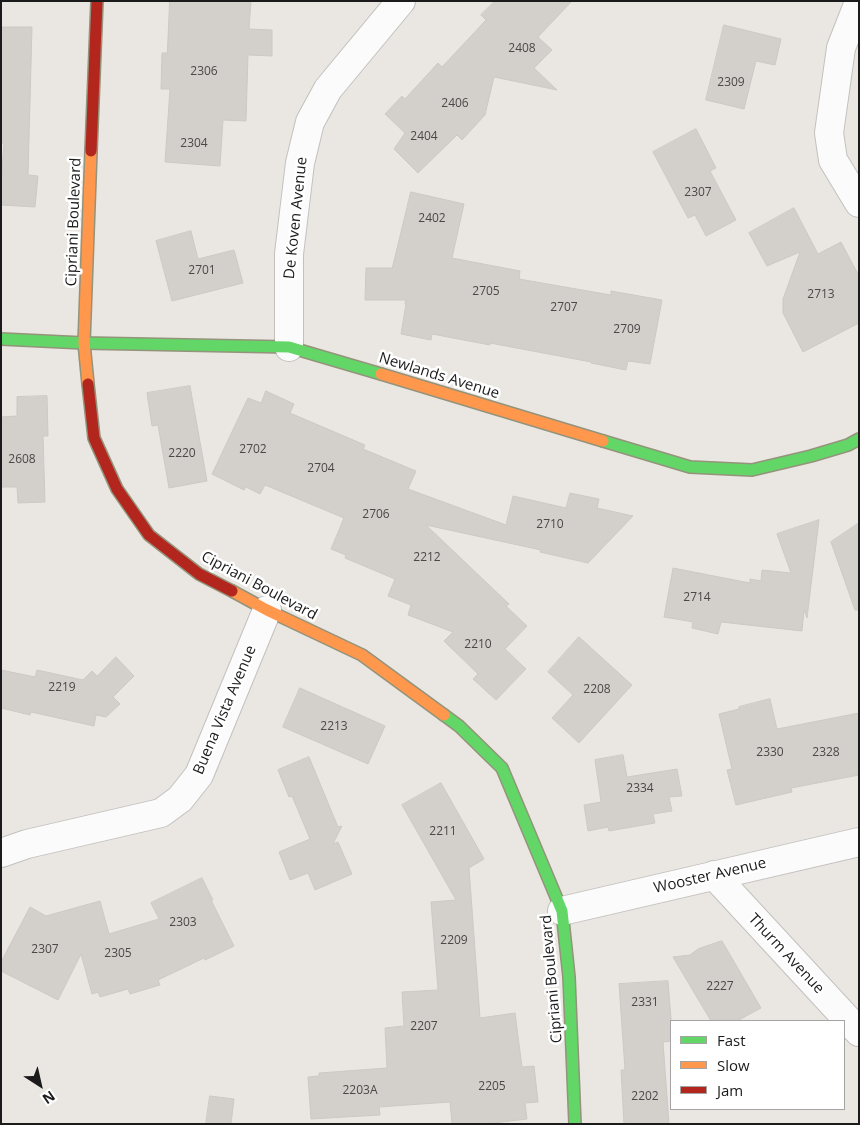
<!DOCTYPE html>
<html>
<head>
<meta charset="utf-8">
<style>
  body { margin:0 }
  #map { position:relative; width:860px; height:1125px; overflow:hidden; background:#eae7e2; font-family:"Open Sans",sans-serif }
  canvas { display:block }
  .frame { position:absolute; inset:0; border:2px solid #1b1b1b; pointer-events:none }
  .legend { position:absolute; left:670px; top:1020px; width:175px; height:90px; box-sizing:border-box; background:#fff; border:1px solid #a4a4a4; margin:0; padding:6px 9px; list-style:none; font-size:15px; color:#1b1b1b }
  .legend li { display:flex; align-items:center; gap:10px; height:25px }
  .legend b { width:25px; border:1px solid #a4a4a4 }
  .north { position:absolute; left:15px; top:1060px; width:50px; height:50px; -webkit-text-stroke:4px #fff; paint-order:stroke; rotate:145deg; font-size:14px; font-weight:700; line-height:20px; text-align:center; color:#1b1b1b }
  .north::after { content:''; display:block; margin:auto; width:18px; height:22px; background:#1b1b1b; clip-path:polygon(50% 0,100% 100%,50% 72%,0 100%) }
</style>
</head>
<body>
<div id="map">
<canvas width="860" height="1125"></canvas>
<div class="frame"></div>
<ul class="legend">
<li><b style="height:6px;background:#63d668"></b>Fast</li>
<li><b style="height:6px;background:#ff974d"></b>Slow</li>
<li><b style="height:6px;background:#b3261e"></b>Jam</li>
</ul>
<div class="north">N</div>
</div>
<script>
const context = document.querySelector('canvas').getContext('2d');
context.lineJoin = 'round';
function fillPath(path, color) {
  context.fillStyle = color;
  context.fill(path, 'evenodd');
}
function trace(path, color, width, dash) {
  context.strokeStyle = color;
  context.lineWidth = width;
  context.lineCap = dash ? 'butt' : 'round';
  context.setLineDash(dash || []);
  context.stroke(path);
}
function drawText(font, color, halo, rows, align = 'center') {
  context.font = font + ' "Open Sans",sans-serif';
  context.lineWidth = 5;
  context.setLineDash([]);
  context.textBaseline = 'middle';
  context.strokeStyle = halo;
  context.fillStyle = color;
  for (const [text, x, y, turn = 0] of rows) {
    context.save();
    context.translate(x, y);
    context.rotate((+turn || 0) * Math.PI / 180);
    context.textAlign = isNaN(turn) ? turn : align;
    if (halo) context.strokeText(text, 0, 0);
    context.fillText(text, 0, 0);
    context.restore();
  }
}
const building = new Path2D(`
  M170 1H251L249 29 272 30V56L248 55 246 121 223 120 220 166 165 162 170 89H161L162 53H167Z
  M495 1H572L538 37 552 50 534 68 557 90 494 77 485 115 462 140 457 135 418 173 394 149 405 133 385 114 402 96 405 99 438 63 442 67 486 20 481 15Z
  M724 25 781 39 775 65 756 61 744 109 706 100Z
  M1 27H32L28 175 38 176 35 207 1 205V182L4 143H1Z
  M696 129 716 168 710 171 736 220 706 236 695 215 688 218 653 152Z
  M411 192 464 204 452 258 520 271 519 279 611 295V291L662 300 650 364 628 361 626 370 591 363V362L490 343V345L432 334 431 340 401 334 406 304H405L406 300H365L366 268H392Z
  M794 208 818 254 841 242 859 276V323L803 352 783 313V299L800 252 767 266 749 233Z
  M191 231 198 259 234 250 243 283 172 301 156 241Z
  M190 386 207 481 169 488 158 425 152 426 147 393Z
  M266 391 294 404 290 413 365 445 363 449 416 471 408 489 506 525 513 496 566 508 570 493 599 499 597 508 633 516 588 563 540 552 541 550 426 525 509 604 506 606 527 626 505 649 526 669 496 700 473 679 478 674 444 641 453 632 408 615 411 605 388 596 395 579 345 558 346 555 331 549 344 518 265 485 260 494 246 487 244 490 212 474 248 398 261 403Z
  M47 396 48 436H43L45 502 18 503 17 487H1V417L17 416V397Z
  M819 520 807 618 804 610 802 631 721 622 718 634 692 628 693 622 664 617 673 568 750 583V579L761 581 762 570 791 573 777 534Z
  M859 523V610H855L831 542Z
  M579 637 632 685 579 743 552 718 573 695 548 672Z
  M116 657 134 676 113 697 120 704 106 717 96 715 94 726 31 712 30 715 1 708V670L35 677 37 670 83 680 92 671 97 676Z
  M300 688 385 726 368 764 283 727Z
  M770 699 777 729 859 713V775L791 788 792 792 736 805 727 770 732 769 719 714 739 709V707Z
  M623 755 627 777 677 769 682 796 669 797 672 811 653 814 655 823 609 831 608 827 588 831 584 805 601 802 595 760Z
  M309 757 338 827 342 826 333 844 338 842 352 874 315 890 308 873 290 880 279 852 310 839 292 796 289 797 278 770Z
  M441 783 484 859 469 868 480 1018 515 1013 522 1067 534 1066 538 1102 525 1103 527 1119 485 1124H452L450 1102 379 1107 380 1115 311 1119 308 1077 319 1076V1073L387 1068 385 1028 404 1026 402 992 438 990 431 902 456 900 402 805Z
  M202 878 213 900H211L234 946 205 960 204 958 158 980 160 985 130 994 128 989 100 997 98 992 92 994 81 954 58 1000 1 971V962L30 907 46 916 100 901 109 934 159 919 151 903Z
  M722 941 761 1008 737 1021H711L673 957 690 955 698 949Z
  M668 981 671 1019V1041L663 1042 669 1124H624L621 1070H625L619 984Z
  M210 1096 234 1099 231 1124H206Z`);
fillPath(building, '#d3cfcb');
trace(building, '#cdc8c4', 1);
const street = new Path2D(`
  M859 2 841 48 829 133 833 160 859 203
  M289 347V254L300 163 310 122 328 89 401 1
  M1 853 27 844 161 813 180 799 199 775 267 610
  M714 875 859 1032
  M562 911 859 842`);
const fast = new Path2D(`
  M1 339 84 343 289 347 381 374
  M603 441 690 467 752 470 811 456 848 445 859 439
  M444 715 459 726 502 768 562 911 569 977 575 1124`);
const slow = new Path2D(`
  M381 374 603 441
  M88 384 84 343 91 151
  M232 591 267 610 362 655 444 715`);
const jam = new Path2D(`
  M91 151 97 1
  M88 384 94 438 117 489 149 535 199 574 232 591`);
trace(street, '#c2c1bf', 30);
trace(fast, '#94937b', 14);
trace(slow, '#94937b', 14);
trace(jam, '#94937b', 14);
trace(street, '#fcfbfb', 28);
trace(fast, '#63d668', 11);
trace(slow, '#ff974d', 11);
trace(jam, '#b3261e', 11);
drawText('12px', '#4a4948', null, [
  ["2408",522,49],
  ["2306",204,72],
  ["2309",731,83],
  ["2406",455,104],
  ["2404",424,137],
  ["2304",194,144],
  ["2307",698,193],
  ["2402",432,219],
  ["2701",202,271],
  ["2705",486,292],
  ["2713",821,295],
  ["2707",564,308],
  ["2709",627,330],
  ["2702",253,450],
  ["2220",182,454],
  ["2608",22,460],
  ["2704",321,469],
  ["2706",376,515],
  ["2710",550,525],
  ["2212",427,558],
  ["2714",697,598],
  ["2210",478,645],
  ["2219",62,688],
  ["2208",597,690],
  ["2213",334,727],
  ["2330",770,753],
  ["2328",826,753],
  ["2334",640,789],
  ["2211",443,832],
  ["2303",183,923],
  ["2209",454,941],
  ["2307",45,950],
  ["2305",118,954],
  ["2227",720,987],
  ["2331",645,1003],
  ["2207",424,1027],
  ["2205",492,1087],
  ["2203A",360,1091],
  ["2202",645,1097]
]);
drawText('15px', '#1b1b1b', '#fff', [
  ["De Koven Avenue",296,218,-84],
  ["Cipriani Boulevard",74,222,-88],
  ["Newlands Avenue",439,376,17],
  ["Cipriani Boulevard",259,586,28],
  ["Buena Vista Avenue",225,710,-67],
  ["Wooster Avenue",710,876,-13],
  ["Thurm Avenue",786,954,47],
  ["Cipriani Boulevard",552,979,-95]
]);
</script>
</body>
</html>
